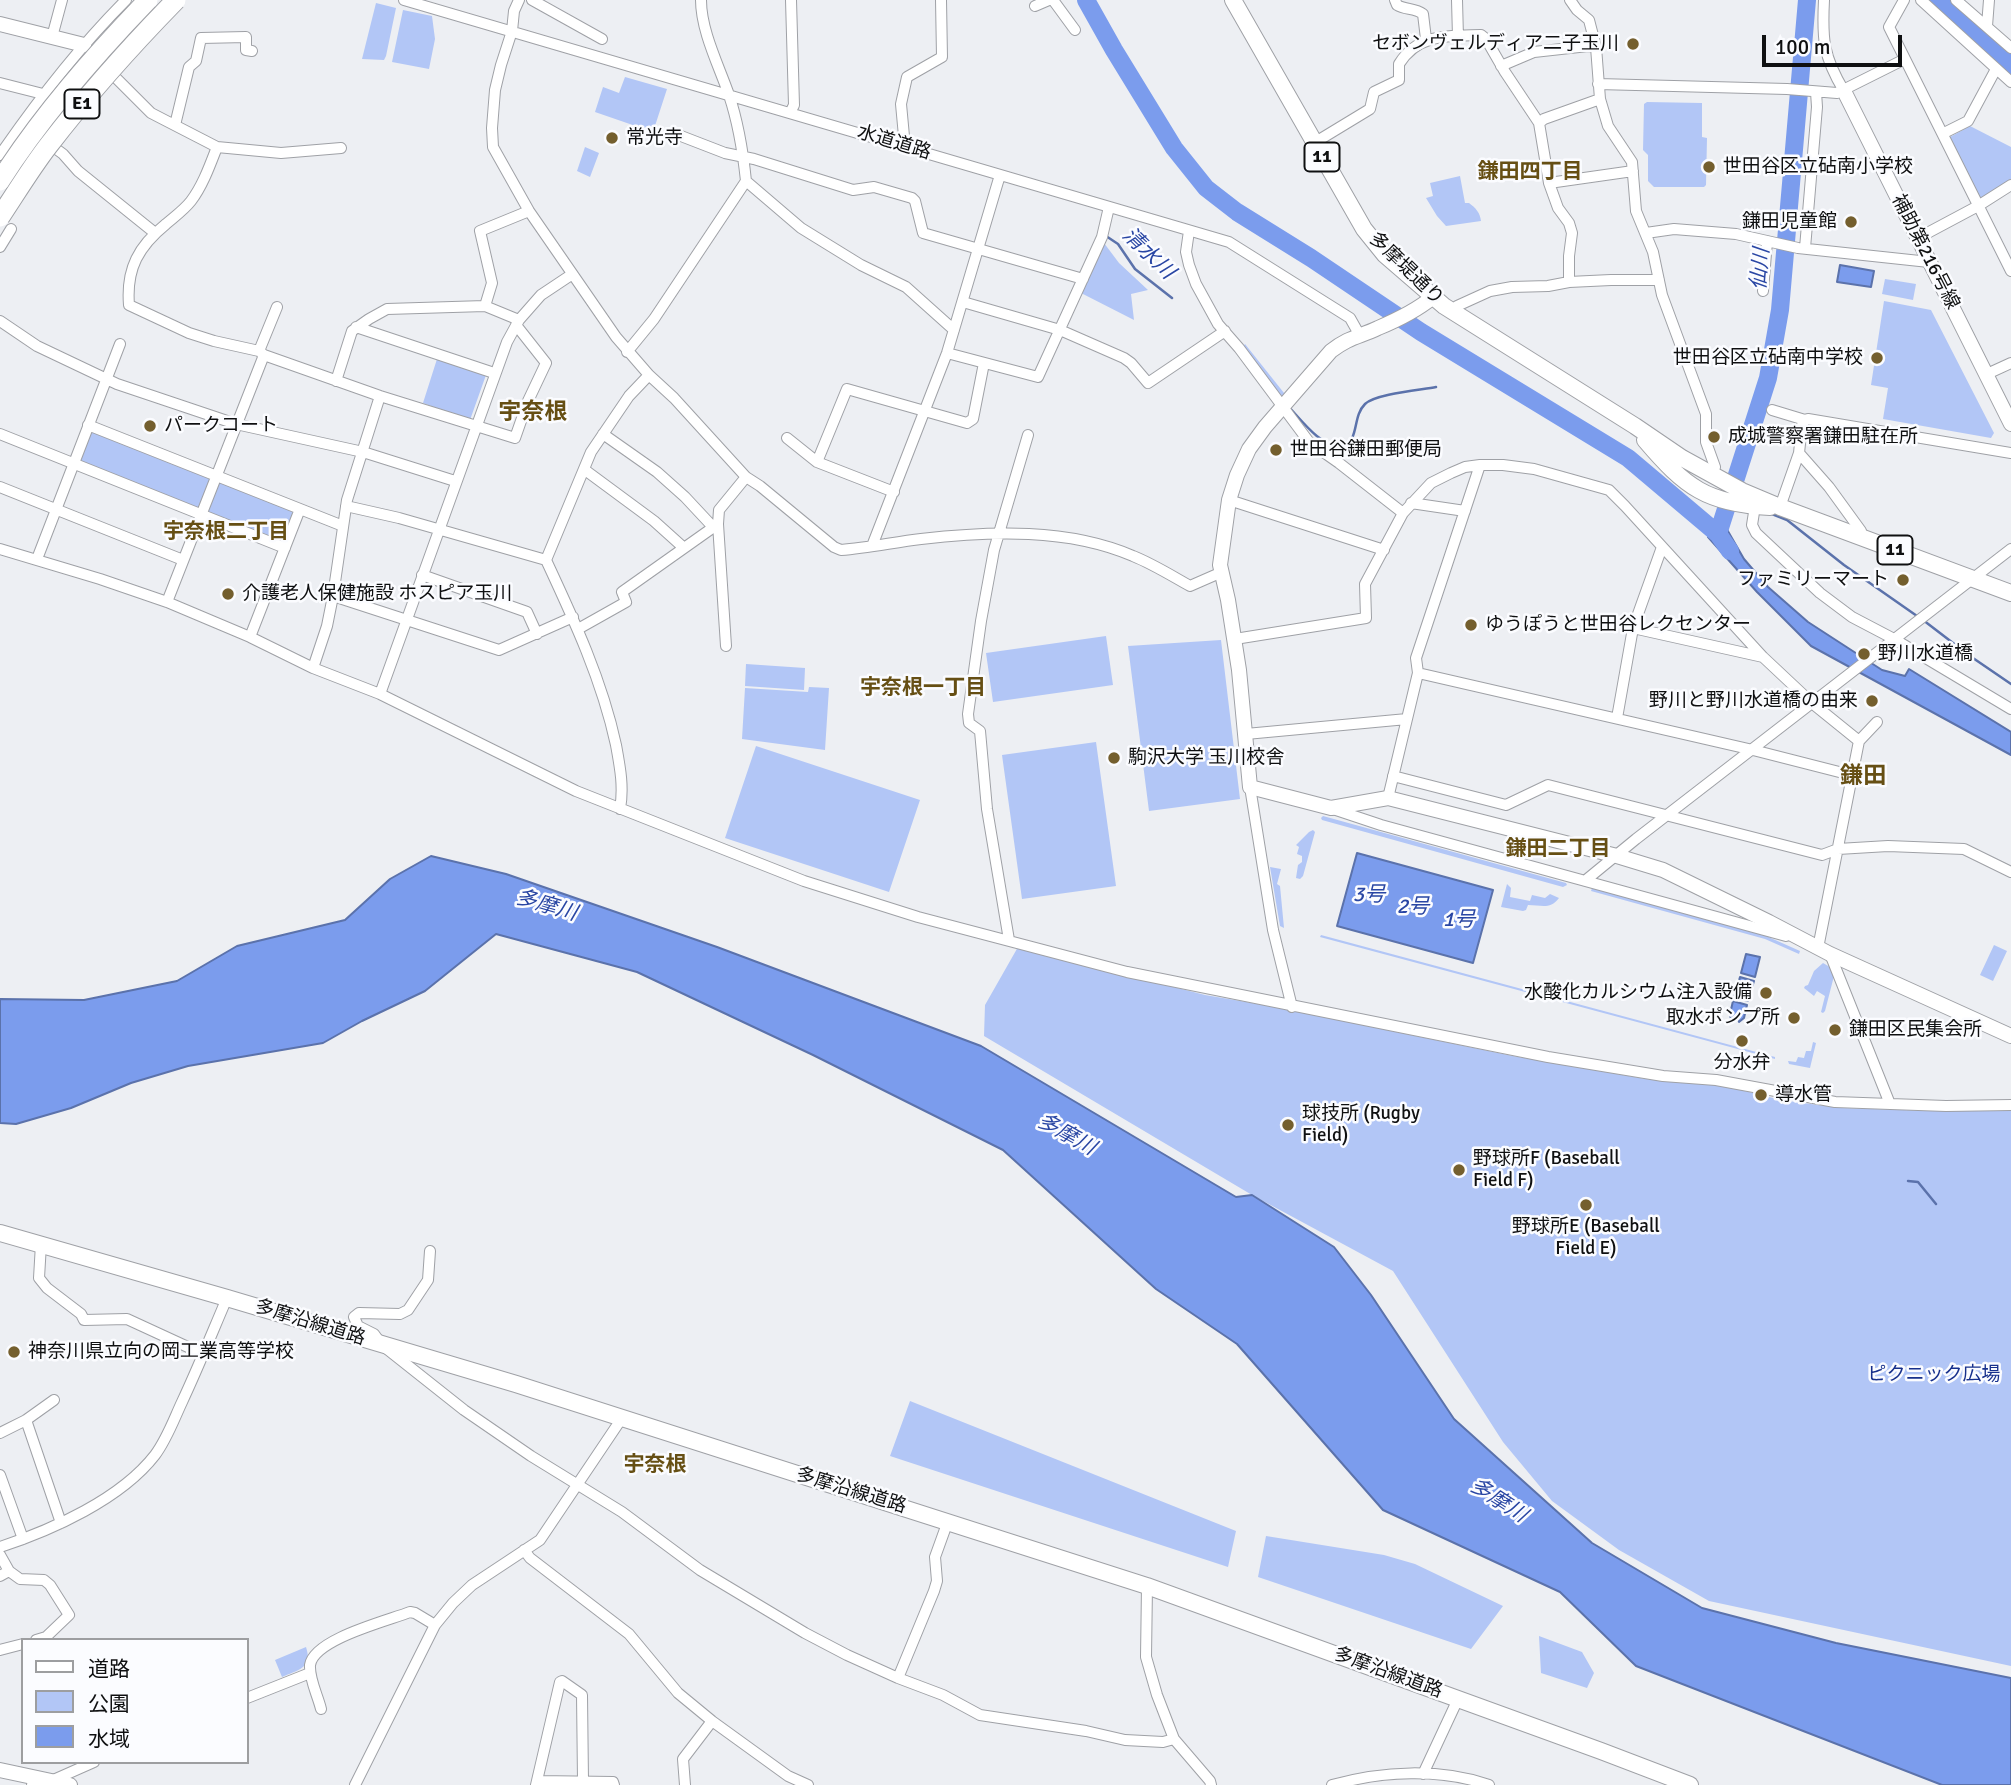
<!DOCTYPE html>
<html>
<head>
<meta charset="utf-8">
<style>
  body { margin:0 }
  #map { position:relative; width:2011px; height:1785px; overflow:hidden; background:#edeff3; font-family:Signika,"Noto Sans JP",sans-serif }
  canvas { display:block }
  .legend { position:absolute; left:21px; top:1638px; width:228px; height:126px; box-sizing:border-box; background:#fbfcff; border:2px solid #9d9ea0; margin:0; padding:9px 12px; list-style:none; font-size:21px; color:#0f1011 }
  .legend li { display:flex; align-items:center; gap:14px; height:35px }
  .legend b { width:35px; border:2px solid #9d9ea0 }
  .scale { position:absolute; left:1762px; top:35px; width:140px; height:32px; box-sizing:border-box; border:4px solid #0f1011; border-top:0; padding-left:9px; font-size:21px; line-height:24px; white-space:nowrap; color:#0f1011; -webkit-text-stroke:5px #fbfcff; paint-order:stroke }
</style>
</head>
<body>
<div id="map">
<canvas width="2011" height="1785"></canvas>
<ul class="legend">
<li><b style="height:9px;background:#fff"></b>道路</li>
<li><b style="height:19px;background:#b2c6f6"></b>公園</li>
<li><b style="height:19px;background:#7b9ced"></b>水域</li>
</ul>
<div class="scale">100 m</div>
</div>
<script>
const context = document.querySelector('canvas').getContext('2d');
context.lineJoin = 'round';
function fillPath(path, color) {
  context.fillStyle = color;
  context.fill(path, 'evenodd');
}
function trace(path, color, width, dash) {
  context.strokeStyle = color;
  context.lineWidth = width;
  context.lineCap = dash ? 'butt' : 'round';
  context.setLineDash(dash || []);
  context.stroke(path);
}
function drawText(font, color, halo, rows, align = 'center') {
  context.font = font + ' Signika,"Noto Sans JP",sans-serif';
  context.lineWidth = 5;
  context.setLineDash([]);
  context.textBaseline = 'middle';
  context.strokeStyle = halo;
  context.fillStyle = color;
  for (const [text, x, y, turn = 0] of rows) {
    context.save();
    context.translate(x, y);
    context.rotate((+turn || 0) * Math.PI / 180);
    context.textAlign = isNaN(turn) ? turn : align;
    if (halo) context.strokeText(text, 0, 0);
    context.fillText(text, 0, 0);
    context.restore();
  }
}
fillPath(new Path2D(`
  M376 3 396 8 386 56 384 60 362 59Z
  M403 10 432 16 435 39 429 69 392 62Z
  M625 77 667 89 653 132 595 112 603 87 619 93Z
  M1647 102 1702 103V137L1707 138 1706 185 1704 187H1654L1648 181V155L1643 150 1644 104Z
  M1970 126 2011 147V179L1981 200 1950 137Z
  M585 147 599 153 590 177 577 171Z
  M1460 176 1465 203H1469C1476 208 1480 213 1481 221L1446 226 1437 216 1426 198 1433 196 1430 183Z
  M1104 243 1119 263 1148 290 1131 294 1134 320 1081 293Z
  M1885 279 1916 284 1913 300 1882 294Z
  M1884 301 1931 310 1994 433 1991 438 1883 419 1888 388 1871 385Z
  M1245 344 1288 398 1281 406 1240 350Z
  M437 359 486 375 470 420 423 403Z
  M94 431 208 476 210 481 200 506 195 508 82 463C79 454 86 435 94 431Z
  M222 482 292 510 294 515 284 540 279 542 209 514 207 509 217 483Z
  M1106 636 1113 685 993 702 986 653Z
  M1221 640 1240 799 1149 811 1128 646Z
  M746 664 805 668 804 690 745 686Z
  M809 687 829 688 825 750 742 739 745 688 808 692Z
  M1096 742 1116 886 1022 899 1002 755Z
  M756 746 920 800 889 892 725 838Z
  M1323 816 1566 883 1567 885 1563 887 1322 820 1321 818Z
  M1313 830 1315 832 1303 876 1300 879 1296 878 1298 865 1302 862V856L1297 854 1299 847 1296 845 1309 832Z
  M1270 867 1281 869 1277 884 1280 886 1284 928 1280 926Z
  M1507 884 1511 888 1510 897 1530 901 1532 895 1545 898 1550 894 1559 898C1550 910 1541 905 1528 905L1526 910 1523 911 1501 907Z
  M1592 888 1764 935 1800 951 1799 954 1765 939 1591 891Z
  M1321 935 1775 1057V1059L1320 937Z
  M1994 945 2007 951 1993 981 1980 975Z
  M1018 947 1205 995 1270 1006 1513 1056 1646 1079 1690 1081 1729 1087 1781 1100 1841 1108 1934 1111 2011 1108V1666L1709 1601 1619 1550 1552 1501 1503 1442 1393 1271 1252 1195 984 1036 985 1005Z
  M1823 963 1830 967 1834 976 1825 1011 1823 1013 1821 1012 1825 996 1817 991 1814 996 1804 988 1805 986 1808 985 1814 971Z
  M1813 1042 1816 1043 1810 1068 1789 1064 1788 1061 1796 1062 1798 1057 1804 1058 1806 1051H1811Z
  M910 1401 1236 1531 1228 1567 890 1456Z
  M1266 1536 1384 1555 1415 1564 1503 1606 1471 1649 1258 1577Z
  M1539 1636 1582 1652 1594 1673 1587 1688 1541 1673Z
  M306 1647C313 1668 298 1670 282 1677L275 1660Z`), '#b2c6f6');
const water = new Path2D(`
  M1840 265 1874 271 1871 287 1837 282Z
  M1725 526 1744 559 1768 587 1808 622 1882 670 1905 676 1909 669 2011 732V755L1811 646 1757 592 1708 537Z
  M1357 853 1493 890 1473 963 1337 926Z
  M431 856 506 874 717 947 981 1046 1236 1197 1252 1195 1334 1247 1371 1295 1454 1419 1592 1543 1702 1608 1836 1643 2011 1678V1785H1942L1636 1666 1560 1592 1383 1510 1237 1344 1156 1289 1003 1150 813 1055 637 972 496 934 425 991 362 1021 323 1043 188 1066 131 1083 71 1108 16 1124 0 1123V999L84 1000 177 981 237 946 345 920 390 879Z
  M1746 954 1760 957 1755 977 1741 973Z
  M1740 977 1754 981 1748 1001 1734 997Z
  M1733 1001 1747 1005 1744 1018 1739 1022 1737 1016 1731 1020 1730 1014Z`);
fillPath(water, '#7b9ced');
trace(water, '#5b72ab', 2);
trace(new Path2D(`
  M1106 236 1118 244 1135 269 1172 298
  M1288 406C1303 422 1320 446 1343 448 1360 438 1352 417 1365 404 1375 394 1420 390 1436 387
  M1772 514 1787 520 1844 565 1917 616
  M1923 620 1970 656 2011 684
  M1908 1181 1918 1182 1936 1204`), '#5b72ab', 2.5);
trace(new Path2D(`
  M1086 0 1114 50 1174 148 1206 188 1237 212 1311 258 1421 332 1628 458 1718 534 1730 551
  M1938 0 2011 66
  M1718 534 1768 378 1780 310 1807 0`), '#7b9ced', 18);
const street = new Path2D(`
  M404 0 1229 242 1350 318 1359 334
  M519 0 514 11 512 31 501 65 495 90 492 128 493 147 529 211 616 337 649 375 674 398 746 477 760 486 834 547 841 550C868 548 895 542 921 539 991 531 1068 528 1133 556 1153 564 1172 576 1190 586L1222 572
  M532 0 602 39
  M701 0C701 31 719 66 729 95 738 122 743 152 746 181L801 228 861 265 906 287 954 330
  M1053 0 1075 30
  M1395 0 1397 5C1405 10 1415 8 1423 14L1426 39
  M1457 0 1458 37
  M1570 0 1577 10 1589 20 1596 47 1600 99 1608 126 1632 162 1636 211 1653 252 1662 295 1706 414V442L1715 467 1712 475
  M1824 0C1822 39 1823 56 1844 91
  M1904 0 1889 27 2011 271
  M1921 0 2011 82
  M1956 0 2011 48
  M1035 6 1049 0
  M1987 26 1989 0
  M52 37 62 0
  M1501 66 1534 52 1588 46 1596 47
  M108 70 151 113 217 147 281 153 341 148
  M0 83 43 94
  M1598 84 1787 89 1837 93 1905 59
  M790 113 794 105 791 0
  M1539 123 1544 119 1600 99
  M175 125 189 67 196 61 201 38 246 37V50L252 51
  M1944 133 1968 121 1996 69
  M681 136 725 153 754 159 853 190 874 187 912 198 915 201 923 233 1083 279
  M48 143 63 154 78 171 155 233
  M1314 143 1370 109 1374 92 1399 80V64C1418 33 1449 36 1481 35L1486 39 1505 72 1539 123 1549 183 1558 208 1569 223 1572 233 1569 256V282
  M217 147C210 165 203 185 191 201 184 210 174 217 166 224 139 246 126 268 129 305L189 333 214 341 259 351
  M905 147 901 104 907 77 942 57 941 0
  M0 155C38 100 79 47 126 0
  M1549 183 1633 171
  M1189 231 1186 252 1189 265 1196 284 1218 324 1239 348 1309 442 1339 463 1403 513
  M1646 233 1674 229 1736 234 1798 248 1929 262
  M1918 238 1978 206 2011 185
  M0 247 11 229
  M1805 248 1817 107 1816 92
  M1763 291 1767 241
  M963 302 1060 330 1124 358 1131 363 1148 383 1225 331
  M485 306 492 283 480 231 529 211
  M1453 312 1457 306 1490 291 1512 287 1548 286 1569 282 1611 280H1659
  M0 321 37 346 117 384 236 424 363 452 455 481
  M356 327 494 373
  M627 352 654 319 746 181
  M947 353 1038 377 1102 237 1109 207
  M264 355 380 396 515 438 528 401 546 363 516 325
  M1987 374 2011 363
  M336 381 352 331 369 319 387 309 485 306 519 320
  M1772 410 1805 420 1808 419 2011 453
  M88 425 343 526
  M0 434 285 548
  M603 434 657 472 685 497 713 527
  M787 438 817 462 894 492
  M1799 453 1829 487 1861 531 1860 537
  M817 462 847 389 967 423 973 419 984 363
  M585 470 654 521 684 548
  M0 487 183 560
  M1229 500 1384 550
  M1411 503 1465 511
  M346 506 399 518 546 560C574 620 602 680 616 745 620 767 624 787 620 809
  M1755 506 1752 525 1756 533 1820 593 1852 617 1894 639 2011 709
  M1780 507 1799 453 1802 425 1805 420
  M872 546 947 353 1000 175
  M0 549 100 579 167 602 250 637 313 668 380 694 576 791 804 881 918 917 1127 972 1548 1057 1663 1076 1716 1080 1835 1102 1946 1106 2011 1105
  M37 559 120 344
  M546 560 591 452 629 396 649 375
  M422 575 527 612 537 634
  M333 596 499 650 573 617
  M167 602 264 355 259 351 277 307
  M1633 628 1763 657
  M578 629 626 602 622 592 718 524
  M250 637 300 509
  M1235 639 1366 618 1365 584 1403 513 1431 483 1451 473 1465 467 1480 465H1503L1534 469 1609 490 1625 506 1763 657 1812 703 1859 741
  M726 646 718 524 719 510 746 477
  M313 668 327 626 333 596 347 500 380 396
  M1418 673 1753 750 1851 775
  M380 694 507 342 519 320 541 295 571 275
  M1617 718 1633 628 1662 547
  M1246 734 1407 719
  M1393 776 1506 805 1548 785 1822 855 1838 849 1888 846 1964 849 2011 872
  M1250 787 1273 930 1292 1007
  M1388 798 1418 673 1416 658 1480 465
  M1333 809 1381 825 1786 936
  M1586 880 1636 839 2011 549
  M1009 940 987 809 980 731 969 723 968 714 981 621 994 550 1028 435
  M1818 948 1859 741 1877 722
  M1830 954 1890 1104
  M41 1244 39 1278 47 1288 81 1314 84 1320 127 1319 203 1354
  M430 1251 428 1280 408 1310 400 1314 359 1313 354 1317 358 1326 374 1334 382 1345 464 1410 531 1456 622 1512 700 1570 805 1633 847 1655 898 1678 943 1695 980 1715 1086 1731 1125 1740 1163 1742 1174 1739
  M26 1420 61 1523
  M0 1433 26 1420 54 1400
  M0 1475 23 1539
  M0 1547C52 1530 121 1499 155 1455 167 1439 174 1419 182 1402 198 1368 212 1333 227 1298
  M524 1550 530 1558 629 1634 678 1693 712 1721 788 1776 808 1785
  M0 1555 9 1571 0 1576
  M9 1571 20 1579 44 1580 50 1585 69 1615 46 1637 36 1640
  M1147 1586 1146 1657 1157 1695 1174 1739 1210 1781 1211 1785
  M0 1650 23 1644
  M898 1678 934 1591 937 1581 935 1557 948 1521
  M247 1698 310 1673
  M321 1709C318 1696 309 1679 310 1665 314 1639 387 1621 410 1612L415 1613 435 1625
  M1423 1774 1458 1699
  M537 1781 613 1782 614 1785
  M32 1785 51 1781 94 1762
  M355 1785 435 1625 453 1603 472 1585 540 1540 622 1418
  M536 1785 560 1682 562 1681 582 1695 583 1781
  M685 1785 683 1759 712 1721
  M1332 1785C1382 1771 1440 1768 1489 1785`);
const secondary = new Path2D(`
  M0 24 84 45
  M1844 91 2011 424
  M1433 297C1416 311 1397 320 1378 328 1359 337 1349 337 1331 351L1265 427 1249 449 1237 475 1229 500 1220 565 1228 600 1239 670 1250 787 1331 808 1388 798 1617 856 1663 870 1769 922 1830 954 2011 1036
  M0 1770 70 1785`);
const primary = new Path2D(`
  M1233 0 1364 229 1385 255 1444 306 1635 426 1682 458 1742 491 1780 507 2011 593
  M1645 440C1685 487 1707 504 1770 507
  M0 1233 227 1298 516 1384 1147 1586 1601 1751 1690 1785`);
trace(street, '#9fa1a6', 12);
trace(secondary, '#9fa1a6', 16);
trace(primary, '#9fa1a6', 18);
trace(street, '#fff', 10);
trace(secondary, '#fff', 14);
trace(primary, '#fff', 16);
const highwayBridge = new Path2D(`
  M0 181C42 115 94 56 148 0
  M0 217C16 193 31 168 48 146 88 94 131 46 176 0`);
trace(highwayBridge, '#9fa1a6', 21, []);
trace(highwayBridge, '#fff', 19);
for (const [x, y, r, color] of [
  [1633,44,7,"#745f2e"],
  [612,138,7,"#745f2e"],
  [1709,167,7,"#745f2e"],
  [1851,222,7,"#745f2e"],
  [1877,358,7,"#745f2e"],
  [150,426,7,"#745f2e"],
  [1714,437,7,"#745f2e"],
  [1276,450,7,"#745f2e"],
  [1903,580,7,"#745f2e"],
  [228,594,7,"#745f2e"],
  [1471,625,7,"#745f2e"],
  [1864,654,7,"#745f2e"],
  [1872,701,7,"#745f2e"],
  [1114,758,7,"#745f2e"],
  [1766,993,7,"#745f2e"],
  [1794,1018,7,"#745f2e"],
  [1835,1030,7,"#745f2e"],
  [1742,1041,7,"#745f2e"],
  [1761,1095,7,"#745f2e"],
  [1288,1125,7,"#745f2e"],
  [1459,1170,7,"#745f2e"],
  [1586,1205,7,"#745f2e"],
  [14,1352,7,"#745f2e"]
]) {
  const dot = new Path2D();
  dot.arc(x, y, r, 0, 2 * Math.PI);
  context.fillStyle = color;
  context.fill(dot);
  trace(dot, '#fbfcff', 2.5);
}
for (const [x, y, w] of [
  [82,104,35],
  [1322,157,35],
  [1895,550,35]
]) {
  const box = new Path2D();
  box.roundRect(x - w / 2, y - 14.5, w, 29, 5);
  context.fillStyle = '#fbfcff';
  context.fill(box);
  trace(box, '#0f1011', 2);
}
drawText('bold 18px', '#0f1011', null, [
  ["E1",82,104],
  ["11",1322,157],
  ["11",1895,550]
]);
drawText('19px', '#0f1011', '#fbfcff', [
  ["セボンヴェルディア二子玉川",1619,44,"right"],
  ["常光寺",626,138],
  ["世田谷区立砧南小学校",1723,167],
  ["鎌田児童館",1837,222,"right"],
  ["世田谷区立砧南中学校",1863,358,"right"],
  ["パークコート",164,426],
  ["成城警察署鎌田駐在所",1728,437],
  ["世田谷鎌田郵便局",1290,450],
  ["ファミリーマート",1889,580,"right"],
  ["介護老人保健施設 ホスピア玉川",242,594],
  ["ゆうぽうと世田谷レクセンター",1485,625],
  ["野川水道橋",1878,654],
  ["野川と野川水道橋の由来",1858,701,"right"],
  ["駒沢大学 玉川校舎",1128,758],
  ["水酸化カルシウム注入設備",1752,993,"right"],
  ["取水ポンプ所",1780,1018,"right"],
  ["鎌田区民集会所",1849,1030],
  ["分水弁",1742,1063,"center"],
  ["導水管",1775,1095],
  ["球技所 (Rugby",1302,1114],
  ["Field)",1302,1136],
  ["野球所F (Baseball",1473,1159],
  ["Field F)",1473,1181],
  ["野球所E (Baseball",1586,1227,"center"],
  ["Field E)",1586,1249,"center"],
  ["神奈川県立向の岡工業高等学校",28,1352]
], 'left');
drawText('19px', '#0f1011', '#fbfcff', [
  ["水道道路",894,143,17],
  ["補助第216号線",1925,252,63],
  ["多摩堤通り",1406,269,44],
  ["多摩沿線道路",310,1323,17],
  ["多摩沿線道路",851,1491,17],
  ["多摩沿線道路",1388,1673,20]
]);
drawText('19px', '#17308c', '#fbfcff', [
  ["ピクニック広場",1934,1375]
]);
drawText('bold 21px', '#664f14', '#fbfcff', [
  ["鎌田四丁目",1530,172],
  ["宇奈根二丁目",226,532],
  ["宇奈根一丁目",923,688],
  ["鎌田二丁目",1558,849],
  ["宇奈根",655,1465]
]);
drawText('italic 21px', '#2946a4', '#fbfcff', [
  ["清水川",1148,254,44],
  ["仙川",1761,269,-85],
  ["3号",1369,895],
  ["多摩川",546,906,16],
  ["2号",1413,907],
  ["1号",1459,920],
  ["多摩川",1066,1135,29],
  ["多摩川",1498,1501,33]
]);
drawText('bold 23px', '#664f14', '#fbfcff', [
  ["宇奈根",533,413],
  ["鎌田",1863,777]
]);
</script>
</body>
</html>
